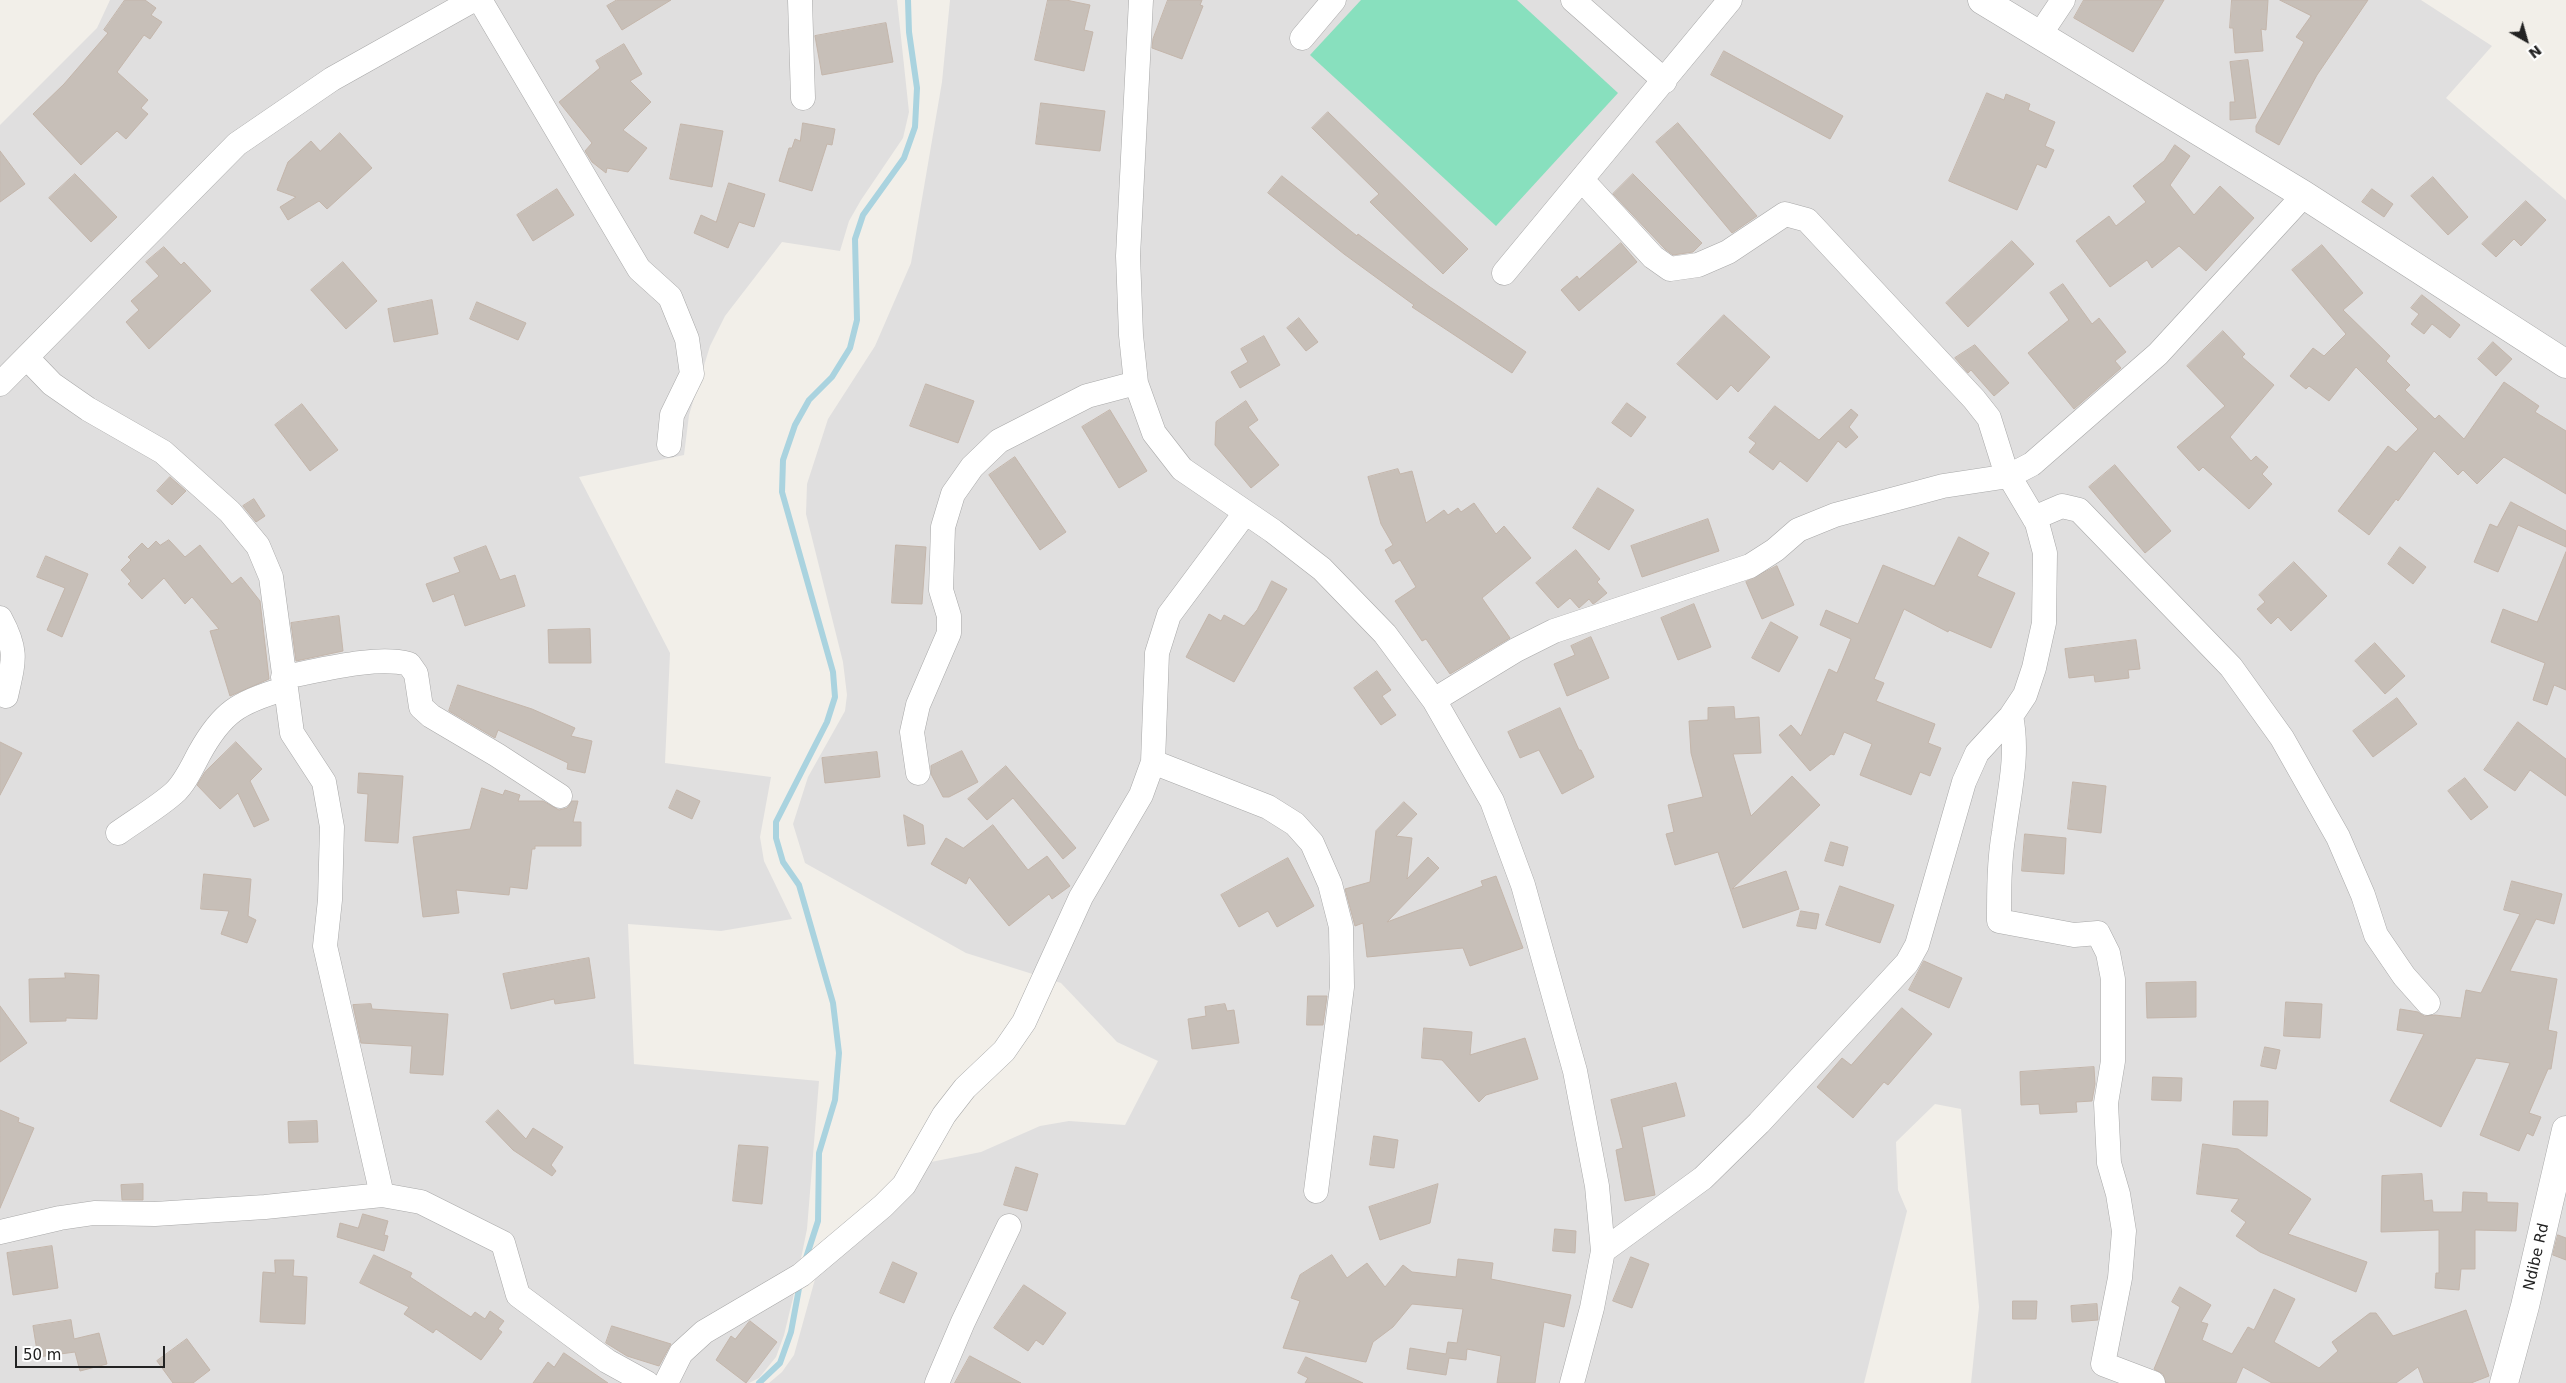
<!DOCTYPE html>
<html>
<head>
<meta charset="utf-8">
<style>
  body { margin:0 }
  #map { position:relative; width:2566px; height:1383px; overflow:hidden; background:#f2efe9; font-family:"DejaVu Sans",sans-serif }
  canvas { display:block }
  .north { position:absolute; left:2501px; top:15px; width:50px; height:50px; -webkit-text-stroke:4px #fff; paint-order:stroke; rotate:142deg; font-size:14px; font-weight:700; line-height:20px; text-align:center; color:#222 }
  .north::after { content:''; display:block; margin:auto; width:18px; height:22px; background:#222; clip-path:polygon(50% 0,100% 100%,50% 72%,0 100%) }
  .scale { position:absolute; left:15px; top:1346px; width:150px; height:22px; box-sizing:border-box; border:2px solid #222; border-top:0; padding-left:6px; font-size:15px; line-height:18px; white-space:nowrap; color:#222; -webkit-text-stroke:4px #fff; paint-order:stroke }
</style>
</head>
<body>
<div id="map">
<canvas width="2566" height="1383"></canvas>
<div class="north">N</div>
<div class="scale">50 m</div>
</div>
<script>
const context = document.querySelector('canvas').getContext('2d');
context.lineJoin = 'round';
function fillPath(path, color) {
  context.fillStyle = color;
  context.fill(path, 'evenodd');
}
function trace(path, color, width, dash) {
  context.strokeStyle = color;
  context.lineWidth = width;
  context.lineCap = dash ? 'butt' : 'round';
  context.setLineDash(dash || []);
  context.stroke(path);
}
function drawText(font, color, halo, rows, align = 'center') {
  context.font = font + ' "DejaVu Sans",sans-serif';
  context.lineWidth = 4;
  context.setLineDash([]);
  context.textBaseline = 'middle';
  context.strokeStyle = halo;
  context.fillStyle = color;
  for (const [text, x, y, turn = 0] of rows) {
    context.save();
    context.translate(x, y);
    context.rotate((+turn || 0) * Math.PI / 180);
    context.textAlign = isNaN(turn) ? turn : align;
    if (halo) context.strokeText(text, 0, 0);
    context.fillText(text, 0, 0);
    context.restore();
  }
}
fillPath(new Path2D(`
  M110 0H897L909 112 903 138 861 200 849 221 840 251 782 242 725 316 710 346 689 415 684 455 579 477 670 653 665 763 771 777 760 837 764 861 792 919 721 931 628 924 634 1064 819 1081 807 1229 793 1298 784 1335 776 1357 759 1378 749 1383H0V125L97 28Z
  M950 0H2421L2492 46 2446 98 2566 200V1383H1971L1979 1307 1961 1109 1935 1104 1896 1142 1898 1190 1907 1211 1864 1383H769L782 1372 794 1355 825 1243 881 1195 901 1168 981 1152 1040 1126 1069 1121 1125 1125 1158 1061 1117 1042 1061 983 966 953 805 863 793 824 808 777 845 711 847 695 843 662 806 514 807 484 828 419 875 346 911 263 942 82Z`), '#e0dfdf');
fillPath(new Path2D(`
  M1361 0H1517L1618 93 1496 226 1310 55Z`), '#88e0be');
trace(new Path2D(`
  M805 1261 818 1221 819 1153 835 1100 839 1053 833 1003 799 885 783 862 776 838V822L827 722 835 697 833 672 782 492 783 460 795 425 809 400 832 377 850 348 857 320 855 239 863 215 904 158 915 127 917 88 909 32 908 0
  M759 1383 780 1363 791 1332 800 1283`), '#aad3df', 6);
const building = new Path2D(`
  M125 0H145L156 8 151 15 162 22 150 39 144 35 117 72 148 100 141 108 148 114 126 139 117 131 81 165 33 114 64 84 108 33 104 30Z
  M617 0H671L622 30 607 6Z
  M1048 0H1066L1090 5 1084 30 1093 32 1084 71 1035 60Z
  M1168 0H1202L1200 5 1203 6 1182 59 1152 48 1153 39Z
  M2084 0H2164L2133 52 2074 18Z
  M2232 0H2268L2266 30 2261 29 2263 51 2235 53 2233 28H2230Z
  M2280 0H2368L2317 75 2279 145 2256 132V126L2304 42 2296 37 2311 16Z
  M886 23 893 62 822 75 815 36Z
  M624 44 642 74 630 81 651 102 623 130 647 148 628 172 607 168 606 173 592 162 585 151 592 143 559 102 600 68 596 61Z
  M1724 51 1843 116 1830 139 1711 75Z
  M2248 60 2256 118 2230 120V102H2235L2230 62Z
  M1987 93 2004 100 2006 94 2030 104 2028 110 2055 122 2045 146 2054 150 2046 168 2037 164 2017 210 1949 181Z
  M1041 103 1105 111 1100 151 1036 144Z
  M1328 112 1468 249 1443 274 1370 202 1379 194 1312 128Z
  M803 123 835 129 832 145 827 144 812 191 779 181 789 148H792L795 139 800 141Z
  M1678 123 1757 216 1732 233 1656 142Z
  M681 124 723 131 712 187 670 179Z
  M340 133 372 168 327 209 319 201 288 220 280 207 296 197 277 190 288 162 311 141 320 151Z
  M2175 145 2190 156 2170 185 2194 215 2220 186 2254 218 2206 271 2179 246 2152 268 2147 260 2110 287 2076 241 2109 216 2116 226 2146 202 2133 186 2164 161Z
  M0 151 25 184 0 202Z
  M75 174 117 217 91 242 49 198Z
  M1633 174 1702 243 1693 252 1673 255 1665 249 1613 194Z
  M1282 176 1357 236 1358 234 1430 287 1526 352 1512 373 1412 307 1414 305 1344 254 1268 193Z
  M2433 177 2468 217 2448 235 2411 196Z
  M729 183 765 194 754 227 739 222 728 248 694 233 701 215 716 222Z
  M557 189 574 215 533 241 517 215Z
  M2372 189 2393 204 2384 217 2362 202Z
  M2526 201 2546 220 2521 246 2514 239 2496 257 2482 244Z
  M2012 241 2034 264 1968 327 1946 303Z
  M1621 243 1637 262 1579 311 1561 290 1577 276 1579 279Z
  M2322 245 2363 293 2343 310 2390 356 2386 361 2410 385 2405 390 2435 419 2439 415 2464 439 2504 382 2539 406 2535 412 2566 431V494L2504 457 2477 484 2463 470 2458 475 2434 451 2398 501 2396 499 2369 535 2338 511 2388 446 2396 452 2418 429 2356 367 2329 401 2309 386 2306 389 2290 376 2313 348 2324 356 2346 334 2292 270Z
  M164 247 181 265 184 262 211 291 149 349 126 322 139 310 131 301 159 276 146 262Z
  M343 262 377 301 346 329 311 290Z
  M2063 284 2092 324 2099 318 2126 352 2115 361 2121 368 2074 409 2028 353 2069 320 2050 293Z
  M2422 295 2460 325 2450 338 2432 324 2424 334 2411 324 2419 314 2411 308Z
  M432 300 438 334 394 342 388 309Z
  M477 302 526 323 518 340 470 319Z
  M1724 315 1770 357 1738 392 1731 385 1717 400 1677 364Z
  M1299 318 1318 342 1306 351 1287 328Z
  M2223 331 2245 354 2242 357 2274 385 2230 437 2251 461 2256 456 2268 467 2262 474 2272 484 2249 509 2203 467 2199 471 2177 447 2225 406 2187 366Z
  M1264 336 1280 365 1240 388 1231 372 1248 362 1241 349Z
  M2493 342 2512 359 2496 376 2478 359Z
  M1975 345 2009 383 1994 396 1971 370 1968 373 1955 358Z
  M926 384 974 401 958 443 910 426Z
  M1246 401 1258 420 1248 427 1279 465 1251 488 1215 445 1216 422Z
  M1627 403 1646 417 1631 437 1612 423Z
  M302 404 338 450 310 471 275 425Z
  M1775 406 1819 440 1851 409 1858 415 1849 427 1858 437 1846 448 1838 441 1807 482 1780 461 1773 470 1749 452 1756 443 1749 438Z
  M1110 410 1147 471 1119 488 1082 427Z
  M1015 457 1066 532 1040 550 989 475Z
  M2115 465 2171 531 2145 553 2089 487Z
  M1398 469 1400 474 1412 471 1426 523 1444 510 1448 515 1458 508 1461 512 1474 503 1496 534 1504 526 1531 558 1482 598 1510 638 1450 674 1426 639 1422 641 1395 601 1416 587 1400 560 1393 564 1385 550 1393 545 1381 524 1368 477Z
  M170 477 186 491 172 505 157 491Z
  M1598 488 1634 510 1609 550 1573 528Z
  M254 499 265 516 256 522 243 506Z
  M2511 502 2566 531V547L2518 525 2498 572 2474 562 2490 524 2497 527Z
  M1708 519 1719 551 1642 577 1631 546Z
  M1959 537 1989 553 1977 576 2015 593 1991 648 1949 630 1948 632 1904 609 1874 679 1884 683 1876 701 1935 724 1928 743 1941 748 1930 776 1920 772 1911 795 1860 775 1872 744 1844 732 1834 755 1831 754 1810 771 1779 735 1791 725 1801 736 1829 669 1837 673 1851 639 1820 625 1826 610 1858 624 1883 565 1934 586Z
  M169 540 185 557 200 545 232 584 241 577 260 601 269 679 230 696 210 631 219 629 192 597 185 604 164 578 142 599 128 584 131 581 121 570 131 560 128 557 142 543 148 549 156 541 160 545Z
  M896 545 926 547 922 604 892 603Z
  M486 546 500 580 515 575 525 606 465 626 454 594 433 602 426 584 460 572 454 558Z
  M2400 547 2426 567 2413 584 2388 564Z
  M1576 550 1600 579 1597 582 1607 593 1596 602 1593 604 1589 599 1579 608 1570 598 1558 608 1536 583Z
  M2566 552V690L2554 685 2547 705 2533 700 2545 663 2491 642 2503 609 2537 622Z
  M46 556 88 574 62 637 47 630 65 588 37 577Z
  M2294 562 2327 596 2291 631 2278 617 2271 624 2257 609 2265 602 2259 595Z
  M1777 566 1794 605 1762 619 1746 582Z
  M1272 581 1287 589 1234 682 1186 657 1209 614 1221 621 1224 615 1244 626 1257 610Z
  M1694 604 1711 647 1678 660 1661 618Z
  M339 616 343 651 296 661 291 623Z
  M1771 622 1798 637 1779 672 1752 658Z
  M590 629 591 663H549L548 630Z
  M1591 637 1609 678 1567 696 1554 664 1575 655 1571 646Z
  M2136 640 2140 669 2128 670 2129 678 2095 682 2094 675 2069 678 2065 649Z
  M2375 643 2405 676 2385 694 2355 661Z
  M1377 671 1391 690 1382 696 1396 715 1381 725 1354 688Z
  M458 685 532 709 575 728 571 736 592 741 585 773 567 769 568 763 498 730 495 738 449 711Z
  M2397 698 2417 724 2373 757 2353 731Z
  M1734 707 1735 719 1759 717 1761 753 1733 754 1751 816 1792 776 1820 805 1732 889 1786 871 1799 909 1743 928 1718 852 1675 865 1666 834 1674 832 1668 805 1703 797 1691 753 1689 721 1708 720V708Z
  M1560 708 1579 750H1581L1594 777 1562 794 1539 750 1520 758 1508 732Z
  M2518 722 2566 759V796L2530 770 2515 791 2484 770Z
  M0 742 22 753 0 795Z
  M236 742 262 769 250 781 269 820 254 827 238 793 220 809 197 785 205 772Z
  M962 751 978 782 949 797H943L931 774V766Z
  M877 752 880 777 825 783 822 758Z
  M1006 766 1076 848 1063 859 1013 798 987 820 968 799Z
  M359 773 403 776 398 843 365 841 368 794 358 793Z
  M2465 778 2488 807 2471 820 2448 791Z
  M2073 782 2106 786 2101 833 2068 829Z
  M482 788 503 795 505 790 520 795 518 801H543L559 810 567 808 572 801H578L573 822H581V846H535V849H532L527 889 510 887 509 895 456 890 459 913 423 917 413 837 470 829Z
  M677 790 700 801 692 819 669 808Z
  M1404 802 1417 814 1396 836 1412 838 1407 879 1428 857 1439 868 1387 922 1483 886 1481 881 1496 876 1523 948 1470 966 1463 948 1367 957 1363 923 1355 926 1345 889 1370 882 1376 831Z
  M904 815 923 825 925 844 908 846Z
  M993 825 1028 870 1047 856 1070 886 1052 899 1049 894 1009 926 969 877 966 884 931 864 946 838 963 848Z
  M2025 834 2066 838 2064 874 2022 871Z
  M1831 842 1848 847 1843 866 1825 861Z
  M1288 858 1314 906 1277 927 1268 911 1239 927 1221 895Z
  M204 874 251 879 248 916 256 920 247 943 221 934 229 911 201 909Z
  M2512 881 2562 894 2554 924 2536 919 2510 971 2557 979 2548 1030 2557 1032 2551 1069H2548L2529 1113 2541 1117 2533 1136 2527 1133 2519 1151 2480 1135 2510 1063 2476 1058 2441 1127 2390 1101 2424 1034 2397 1030 2400 1009 2418 1012 2424 1016 2435 1015 2461 1018 2466 990 2481 993 2520 914 2504 910Z
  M1840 886 1894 905 1880 943 1826 925Z
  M1801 911 1819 914 1816 929 1797 926Z
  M589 958 595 998 555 1004 554 999 511 1009 503 974Z
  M1924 961 1962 978 1949 1008 1909 990Z
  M65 973 99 975 97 1019 66 1018V1021L30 1022 29 979 65 978Z
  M2196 982V1017L2147 1018 2146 983Z
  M1308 996H1327L1323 1025H1307Z
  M2286 1002 2322 1004 2320 1038 2284 1036Z
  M371 1004 372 1009 448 1014 443 1075 410 1073 412 1046 361 1043 353 1005Z
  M1225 1004 1227 1011 1234 1010 1239 1043 1192 1049 1188 1019 1206 1016 1205 1007Z
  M0 1006 27 1043 0 1062Z
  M1902 1008 1932 1034 1888 1085 1884 1082 1853 1118 1817 1087 1842 1058 1851 1065Z
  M1424 1028 1472 1032 1470 1055 1525 1038 1538 1079 1486 1095 1479 1102 1442 1060 1422 1058Z
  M2265 1047 2280 1050 2276 1069 2261 1066Z
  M2094 1067 2095 1084 2092 1101 2076 1102 2077 1112 2040 1114 2039 1104 2021 1105 2020 1072Z
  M2153 1077 2182 1078 2181 1101 2152 1100Z
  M1676 1083 1685 1116 1642 1127 1655 1195 1625 1201 1616 1150 1623 1148 1611 1100Z
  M2234 1101H2268L2267 1136 2233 1135Z
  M0 1110 19 1118 18 1122 34 1128 0 1208Z
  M498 1110 526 1139 533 1128 563 1147 551 1165 556 1171 552 1176 513 1150 486 1122Z
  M317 1121 318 1142 289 1143 288 1122Z
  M1374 1136 1398 1140 1394 1168 1370 1165Z
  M2203 1144 2238 1149 2311 1199 2288 1234 2367 1262 2356 1292 2260 1252 2236 1236 2246 1222 2231 1211 2239 1199 2197 1194Z
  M739 1145 768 1147 762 1204 733 1201Z
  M1016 1167 1038 1174 1027 1211 1004 1205Z
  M2422 1174 2424 1201 2432 1200 2433 1212H2462L2463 1192 2487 1193V1202L2518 1203 2516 1231 2475 1230V1269H2461L2459 1290 2435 1288 2436 1273H2439V1230L2381 1232 2382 1176Z
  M143 1184V1200H122L121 1185Z
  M1438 1184 1430 1223 1380 1240 1369 1207Z
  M363 1214 388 1221 384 1235 388 1236 384 1251 337 1237 340 1223 358 1228Z
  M1555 1229 1576 1231 1575 1253 1553 1251Z
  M2558 1235 2566 1238V1260L2553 1255Z
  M52 1246 58 1288 13 1295 7 1253Z
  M374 1255 412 1273 410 1277 471 1317 475 1312 485 1319 490 1311 504 1321 498 1329 502 1332 481 1360 436 1329 433 1333 404 1314 409 1307 360 1283Z
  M1332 1255 1347 1278 1367 1263 1385 1287 1403 1265 1412 1272 1456 1277 1458 1259 1493 1263 1491 1279 1571 1295 1564 1327 1544 1322 1535 1383H1497L1501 1356 1467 1349 1466 1360 1449 1358 1446 1375 1407 1369 1410 1348 1446 1354 1448 1342 1457 1343 1463 1309 1412 1304 1393 1327 1373 1342 1366 1362 1283 1348 1300 1301 1291 1298 1300 1275Z
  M1631 1257 1649 1264 1632 1308 1613 1301Z
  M275 1260H294L293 1276 307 1277 305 1324 260 1322 263 1272 275 1273Z
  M893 1262 917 1273 904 1303 880 1293Z
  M1024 1285 1066 1313 1043 1345 1036 1340 1028 1351 994 1328Z
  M2180 1287 2211 1305 2201 1322 2208 1324 2202 1340 2232 1354 2248 1327 2254 1330 2274 1289 2295 1299 2274 1342 2319 1368 2338 1351 2332 1342 2370 1313H2376L2393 1336 2466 1310 2489 1376 2471 1383H2424L2418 1367 2396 1383H2272L2243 1367 2236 1383H2166L2163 1374 2154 1369 2180 1307 2172 1302Z
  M2013 1301H2037L2036 1319H2013Z
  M2097 1304 2098 1320 2072 1322 2071 1306Z
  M71 1320 74 1339 99 1333 107 1364 80 1371 75 1352 38 1357 33 1326Z
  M750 1321 777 1342 746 1383 716 1360 731 1336 735 1339Z
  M612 1326 671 1344 659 1366 627 1356 606 1343Z
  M187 1339 210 1370 193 1383H173L157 1361Z
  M564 1353 608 1383H533L548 1362 554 1367Z
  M970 1356 1021 1383H955Z
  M1306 1357 1363 1383H1305L1308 1378 1298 1373Z`);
fillPath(building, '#c7bfb8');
trace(building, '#c4b6ab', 1);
const minor = new Path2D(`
  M480 0 639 269 670 297 687 339 692 374 672 415 669 445
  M800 0 803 98
  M1141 0 1128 256 1131 335 1136 383 1154 433 1182 469 1273 531 1322 569 1385 634 1434 700 1492 801 1523 885 1575 1071 1597 1186 1603 1251 1592 1308 1572 1383
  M1573 0 1665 81
  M2039 36 2063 0
  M1302 38 1334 0
  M1582 180 1653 257 1670 269 1698 265 1728 252 1785 214 1807 220 1974 399 1989 418 2005 469 2037 523 2045 553 2044 623 2034 668 2025 695 2011 716 1977 753 1964 782 1917 945 1907 963 1759 1123 1703 1178 1603 1251
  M1504 273 1730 0
  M27 358 52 384 88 409 163 452 230 512 258 546 271 577 292 733 324 782 332 827 330 900 325 946 382 1195
  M0 384 237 144 332 79 473 0
  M2034 518 2062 506 2079 510 2231 667 2282 738 2338 837 2363 895 2376 935 2404 976 2428 1003
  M0 618C18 651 14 660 6 696
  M283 677C318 671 375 655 409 664L416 674 421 707 431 716 497 755 560 796
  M1434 700 1516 650 1554 631 1750 566 1775 550 1798 530 1835 515 1943 486 2009 476 2032 464 2158 354 2304 195
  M2011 716C2019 755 2009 793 2004 832 1999 861 1999 891 1999 921L2074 935 2098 933 2108 953 2113 979V1061L2106 1103 2109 1163 2118 1194 2124 1231 2120 1278 2103 1364 2153 1383
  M1153 762 1268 807 1295 824 1312 843 1330 884 1341 927 1342 987 1316 1191
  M918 773 912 732 918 705 949 633V616L941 590 943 527 953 494 972 467 999 441 1087 396 1136 383
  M118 833C136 820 157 808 174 793 185 783 192 767 199 754 222 712 239 702 284 689
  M0 1232 60 1218 94 1213 155 1214 265 1207 382 1195 421 1202 503 1243 518 1295 607 1361 647 1383
  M666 1383 681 1353 704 1332 801 1275 883 1206 904 1185 944 1115 965 1088 1004 1051 1024 1022 1081 897 1141 795 1153 762 1157 653 1169 615 1245 513
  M937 1383 963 1322 1009 1226`);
const tertiary = new Path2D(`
  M1982 0 2304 195 2566 364
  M2504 1383 2525 1306 2566 1130`);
trace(minor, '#a9a9a9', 25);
trace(tertiary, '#a9a9a9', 29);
trace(minor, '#fff', 24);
trace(tertiary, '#fff', 28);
drawText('15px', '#222', '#fff', [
  ["Ndibe Rd",2537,1257,-77]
]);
</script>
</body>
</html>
